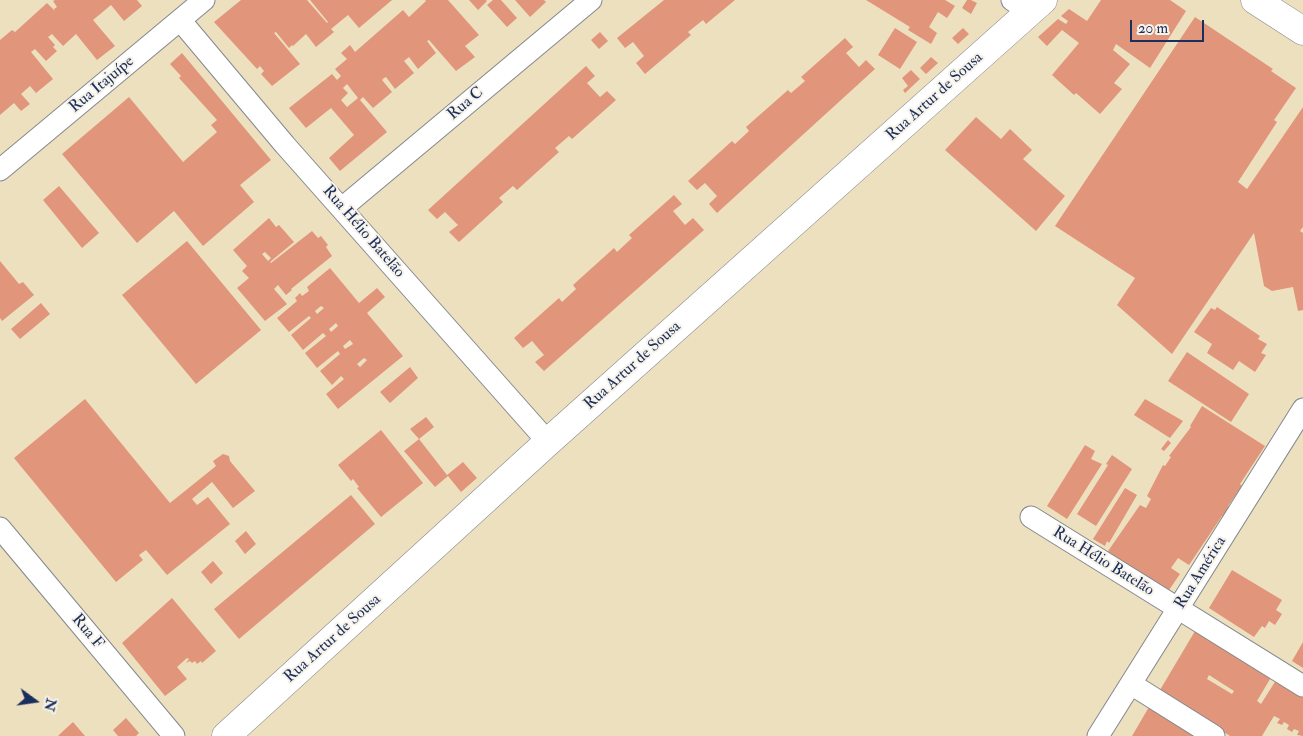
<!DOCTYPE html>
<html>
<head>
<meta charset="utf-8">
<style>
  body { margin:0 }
  #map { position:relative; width:1303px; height:736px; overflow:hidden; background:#ede0bf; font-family:"IM FELL Double Pica",serif }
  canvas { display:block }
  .north { position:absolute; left:10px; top:676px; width:50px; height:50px; -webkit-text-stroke:4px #f7f3e8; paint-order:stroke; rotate:104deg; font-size:14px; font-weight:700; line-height:20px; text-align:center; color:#1b2f5e }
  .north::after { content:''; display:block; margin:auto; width:18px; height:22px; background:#1b2f5e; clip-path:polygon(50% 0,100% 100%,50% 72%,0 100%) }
  .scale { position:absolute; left:1130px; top:20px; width:74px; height:22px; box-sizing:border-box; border:2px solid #1b2f5e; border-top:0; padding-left:6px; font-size:15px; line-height:18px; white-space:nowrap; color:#1b2f5e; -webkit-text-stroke:4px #f7f3e8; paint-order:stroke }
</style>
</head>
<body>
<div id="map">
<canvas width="1303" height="736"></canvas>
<div class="north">N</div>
<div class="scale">20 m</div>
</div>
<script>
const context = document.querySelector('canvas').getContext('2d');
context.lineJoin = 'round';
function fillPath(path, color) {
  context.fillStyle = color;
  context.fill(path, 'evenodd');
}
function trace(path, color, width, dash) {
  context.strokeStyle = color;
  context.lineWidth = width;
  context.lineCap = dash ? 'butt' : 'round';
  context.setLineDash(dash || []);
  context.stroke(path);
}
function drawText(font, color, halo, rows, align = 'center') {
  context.font = font + ' "IM FELL Double Pica",serif';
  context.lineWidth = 4;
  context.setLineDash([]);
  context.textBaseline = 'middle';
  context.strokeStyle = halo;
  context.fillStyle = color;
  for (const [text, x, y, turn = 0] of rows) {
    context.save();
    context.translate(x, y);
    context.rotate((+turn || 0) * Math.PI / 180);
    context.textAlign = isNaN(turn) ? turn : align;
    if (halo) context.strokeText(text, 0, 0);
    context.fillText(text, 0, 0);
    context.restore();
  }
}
fillPath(new Path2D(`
  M55 0H137L142 6 124 21 111 5 93 20 115 46 97 60 76 34 63 46 52 34 48 37 55 45 53 47 57 51 46 61 35 49 31 52 53 79 36 93 30 86 21 94 30 104 21 111 14 103 0 115V40L12 30 15 32 47 3 55 11 54 9 57 7 53 1Z
  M241 0H307L327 23 328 22 310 0H392L359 28 348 15 331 29 334 32 316 47 306 34 293 46 292 45 289 48 276 32 274 33 300 64 272 86 261 74 264 71 260 66 257 69 214 22Z
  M425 0H448L479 35 465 46 475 57 456 71 429 40 427 41 436 53 418 69 409 57 404 61 414 73 395 89 386 77 384 78 382 80 392 92 373 108 363 97 360 100 387 132 340 171 329 158 354 135 331 108 306 128 289 108 332 74 337 80 341 76 335 69 347 59 341 53 350 45 355 52 403 10 409 17 426 1ZM347 84 358 98 347 107 341 100 348 93 343 88Z
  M469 0H486L487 1 478 10Z
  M493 0H501L517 18 507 27 487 5Z
  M515 0H544L546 2 530 17Z
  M664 0H735L706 24 703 20 688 32 691 35 645 74 636 63 644 56 633 42 625 48 617 38Z
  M866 0H945L955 6 947 18 938 12 929 27 937 33 931 44 908 30 910 27Z
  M967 0H971L977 3 971 14 962 8Z
  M1101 0H1170L1186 11 1150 68 1116 44 1113 50 1130 64 1114 83 1122 89 1100 114 1076 93 1074 95 1052 75 1079 43 1062 30 1047 46 1038 37 1058 19 1066 24 1068 21 1061 16 1069 9 1087 21Z
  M1195 17 1273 69 1271 71 1296 88 1274 120 1277 122 1238 182 1247 189 1303 107V227L1300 231 1303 233V310L1298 311 1293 287 1272 291 1264 286 1254 233 1172 354 1117 305 1135 278 1055 226Z
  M895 28 917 42 900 69 878 55Z
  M963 28 969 34 958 44 952 38Z
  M600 32 608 41 599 49 591 40Z
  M845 38 853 47 846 53 859 67 866 60 875 69 717 213 709 204 717 196 705 183 697 190 688 181 732 141 735 144 749 131 746 127 788 90 791 93 805 81 801 77Z
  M182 53 271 160 240 185 254 202 203 246 174 211 137 243 62 154 129 97 183 162 217 132 211 125 217 120 179 78 181 76 170 64Z
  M931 57 938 63 926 74 920 68Z
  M586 66 595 76 587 83 600 97 607 91 616 100 572 139 569 136 555 148 559 152 517 190 513 186 499 198 503 202 459 242 449 232 458 225 445 212 437 219 428 210Z
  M911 70 920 79 905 93 903 90 908 86 902 78Z
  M976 117 1001 139 1010 129 1032 150 1023 159 1065 196 1036 231 945 150Z
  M59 186 99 233 82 248 43 200Z
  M674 195 682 204 673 211 685 225 693 218 704 230 544 371 535 362 544 355 532 341 523 348 514 338 559 298 562 302 576 289 573 285 614 248 617 252 632 238 629 235Z
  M269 218 276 227 279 225 294 242 270 262 271 263 312 231 318 238 321 236 328 245 326 247 332 256 291 289 292 290 286 295 278 285 274 289 287 304 265 321 237 288 249 278 242 271 247 266 233 250ZM265 252 271 258 268 261 262 254Z
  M187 241 261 330 196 384 122 295Z
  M0 261 19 284 23 282 34 295 2 321 0 318Z
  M330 268 359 303 377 288 385 297 367 313 403 356 338 409 326 394 344 379 341 376 332 385 320 371 340 354 338 351 317 368 305 353 326 336 323 333 303 350 291 335 311 318 309 316 289 332 277 318 297 301 295 298 300 293 302 296 309 291 307 287ZM321 306 324 308 317 314 315 311ZM336 323 338 326 331 332 329 329ZM350 340 353 344 345 349 343 346ZM364 358 367 360 360 367 357 364Z
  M41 303 50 314 20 339 11 329Z
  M1217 307 1260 336 1258 339 1267 344 1261 353 1266 355 1255 372 1239 361 1233 370 1207 353 1212 344 1194 332 1211 308 1215 310Z
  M1187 352 1249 394 1231 422 1168 381Z
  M410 367 418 378 390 403 380 392Z
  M85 399 170 503 216 466 213 461 223 454 229 456 230 461 255 491 233 508 212 482 192 499 197 505 208 497 230 524 167 575 146 550 139 555 143 560 116 582 14 458Z
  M1145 399 1183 421 1170 438 1134 415Z
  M1202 406 1265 446 1240 484 1242 486 1228 506 1231 507 1224 518 1222 516 1189 565 1178 558 1171 568 1180 574 1167 593 1106 554 1140 505 1146 508 1151 499 1147 496 1163 465 1165 466 1171 457 1169 456 1191 427 1190 426Z
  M426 417 434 427 419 439 410 429Z
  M381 430 423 483 381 517 357 488 359 487 353 479 351 481 338 465Z
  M419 439 447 475 463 462 477 478 461 492 448 476 435 487 404 451Z
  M1168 440 1171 443 1164 451 1161 449Z
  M1085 445 1095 451 1091 459 1102 464 1067 519 1047 506Z
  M1112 455 1132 469 1096 526 1077 514 1108 465 1106 464Z
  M1125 488 1137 495 1109 543 1107 541 1105 546 1093 539Z
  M351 495 375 524 239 639 214 609Z
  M246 531 256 544 245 554 235 541Z
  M213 561 223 573 211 584 201 572Z
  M1232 570 1282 600 1276 610 1282 614 1275 625 1269 621 1265 628 1262 626 1254 637 1209 608Z
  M172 598 216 651 202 663 201 661 197 664 195 661 192 663 190 661 186 663 189 659 187 658 177 667 187 679 165 696 122 643Z
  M1198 626 1273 674 1257 701 1261 704 1278 677 1303 693V736L1297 735 1299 731 1294 729 1292 732 1287 729 1289 725 1284 722 1282 725 1277 723 1280 719 1274 716 1262 736H1230L1160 690ZM1209 675 1234 691 1232 694 1207 679Z
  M1303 642V668L1292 661Z
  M1149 707 1195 736H1132Z
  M126 718 139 733 136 736H118L113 730Z
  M73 722 85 736H58L61 733Z`), '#e1957b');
const street = new Path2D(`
  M1012 0 1030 12
  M180 20 285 145 548 442
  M0 170 204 0
  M342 208 591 0
  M1031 517 1303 686
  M0 528 174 736
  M1131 684 1214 736
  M1098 736 1303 409`);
const secondary = new Path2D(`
  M226 736 548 442 1043 0`);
const primary = new Path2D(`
  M1255 0 1303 31`);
trace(street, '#84888e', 23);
trace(secondary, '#84888e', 29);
trace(primary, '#84888e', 29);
trace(street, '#fff', 21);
trace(secondary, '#fff', 28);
trace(primary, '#fff', 28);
drawText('16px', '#1b2f5e', '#f7f3e8', [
  ["Rua Itajuípe",102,85,-40],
  ["Rua Artur de Sousa",935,97,-42],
  ["Rua C",466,104,-40],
  ["Rua Hélio Batelão",363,232,49],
  ["Rua Artur de Sousa",633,366,-42],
  ["Rua Hélio Batelão",1103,562,32],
  ["Rua América",1201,573,-58],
  ["Rua F",87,632,50],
  ["Rua Artur de Sousa",333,639,-42]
]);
</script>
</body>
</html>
